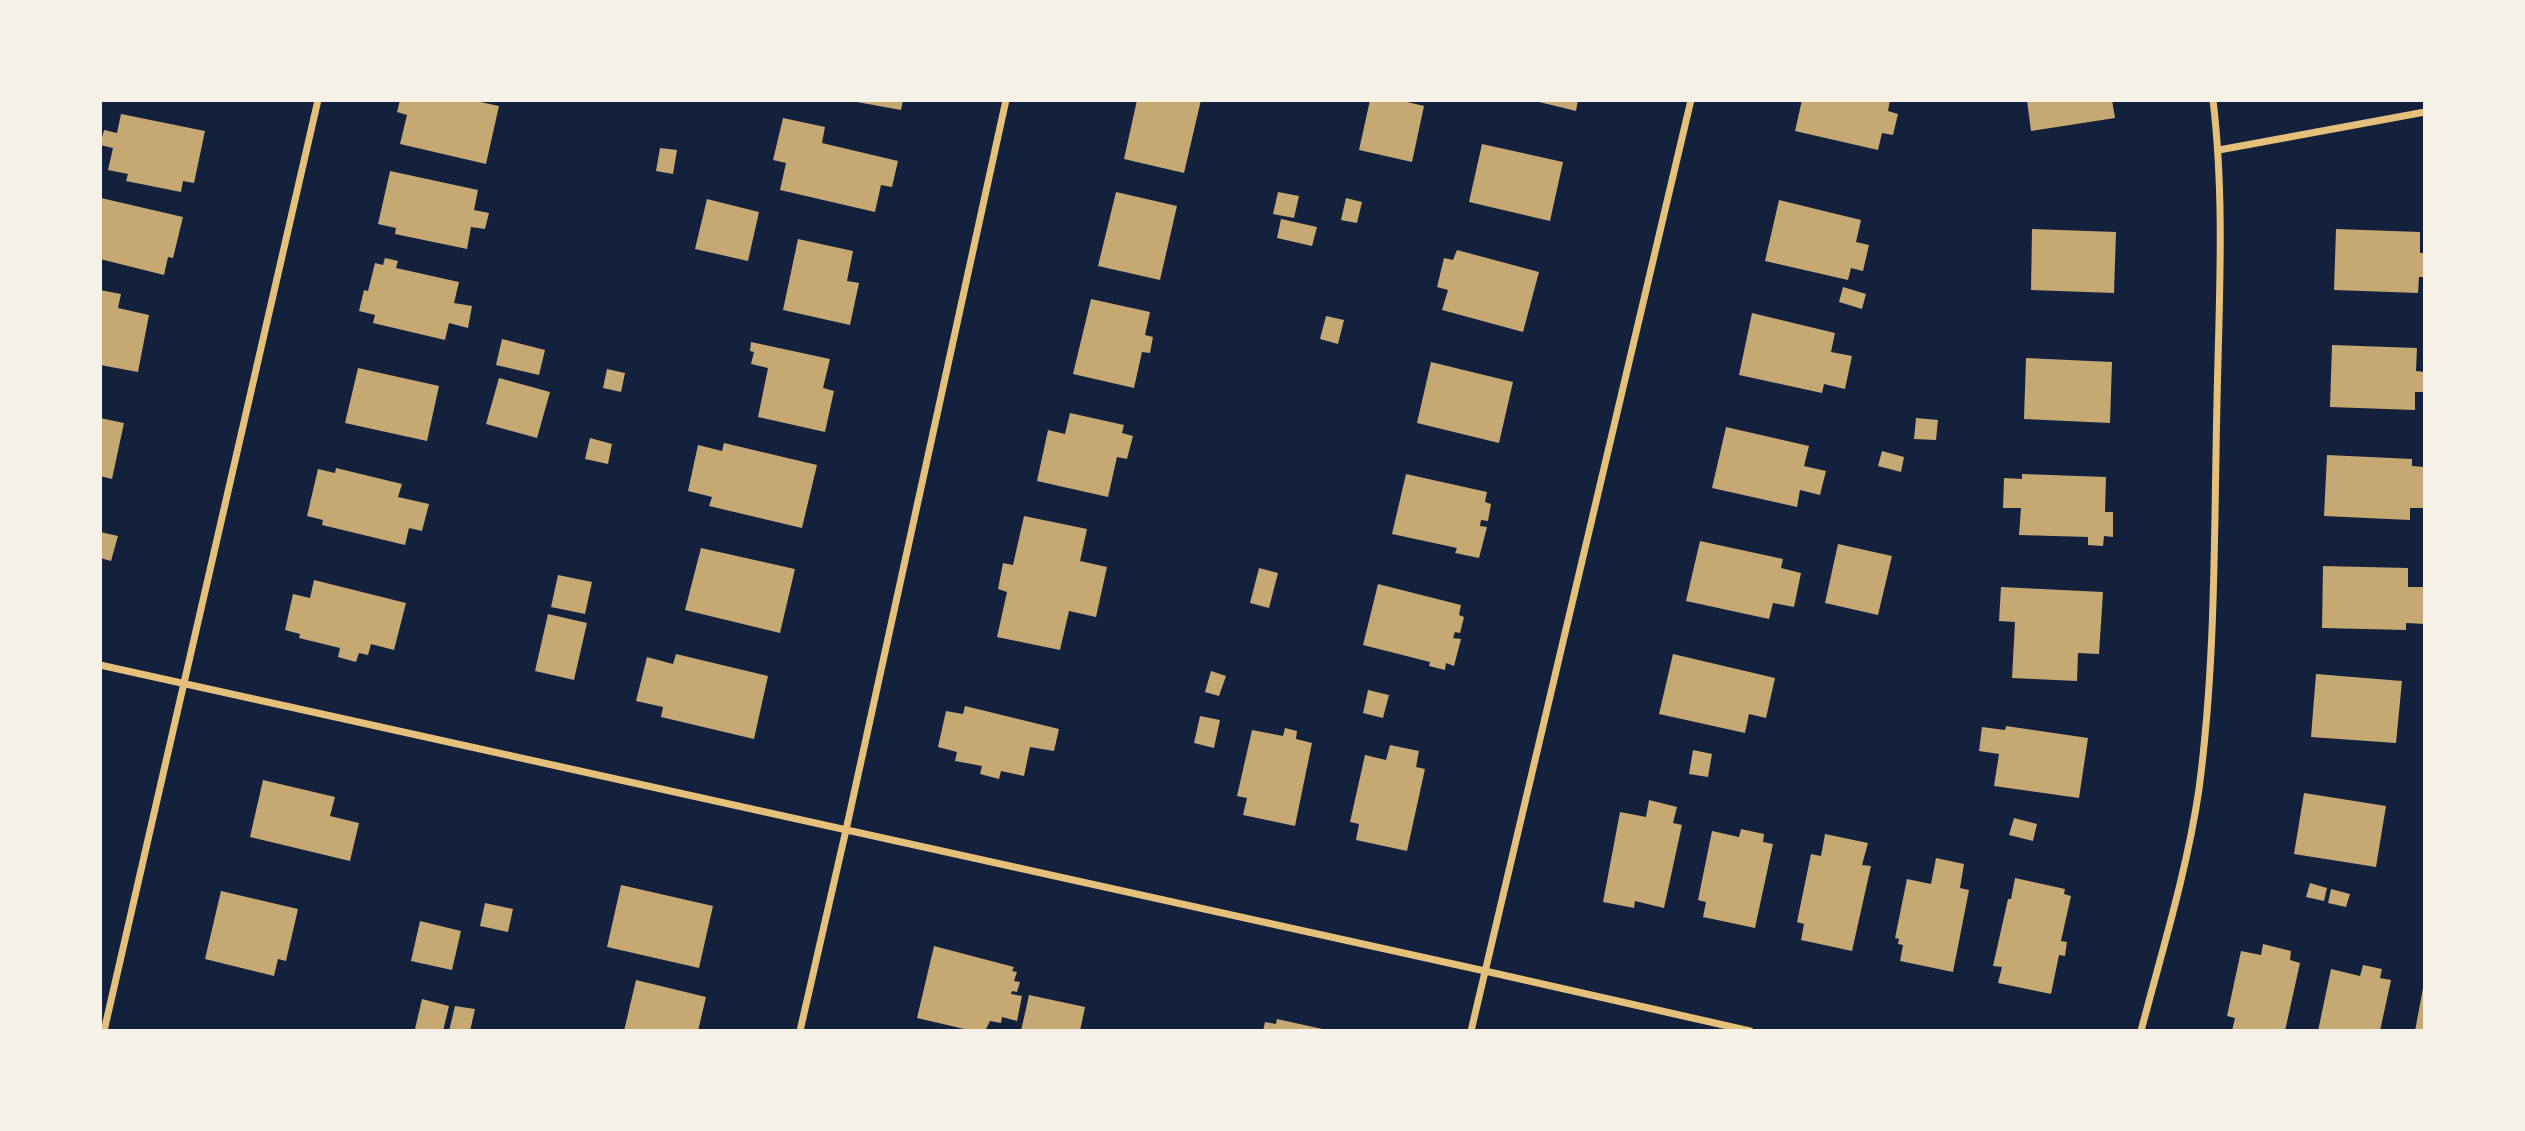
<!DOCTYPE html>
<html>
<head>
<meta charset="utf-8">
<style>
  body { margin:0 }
  #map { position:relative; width:2525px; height:1131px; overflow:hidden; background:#14213d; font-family:"Roboto Condensed",sans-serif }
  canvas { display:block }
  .frame { position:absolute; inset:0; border:102px solid #f6f1e7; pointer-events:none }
</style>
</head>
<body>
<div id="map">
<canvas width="2525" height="1131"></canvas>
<div class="frame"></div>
</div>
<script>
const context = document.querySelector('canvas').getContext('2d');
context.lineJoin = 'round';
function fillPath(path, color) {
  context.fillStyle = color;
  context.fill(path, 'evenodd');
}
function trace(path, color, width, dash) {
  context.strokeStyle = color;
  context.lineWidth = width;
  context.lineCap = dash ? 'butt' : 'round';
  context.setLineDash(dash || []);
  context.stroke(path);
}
fillPath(new Path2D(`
  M400 100H471L499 106 486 164 400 144 407 115 397 112Z
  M846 100H903L901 110Z
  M1137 100H1201L1184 173 1124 159Z
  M1370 100H1399L1424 106 1412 162 1359 150Z
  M1531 100H1578L1576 111Z
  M1802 100H1890L1888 111 1898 114 1893 135 1882 133 1878 150 1795 131Z
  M2027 100H2112L2115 118 2031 131Z
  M121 114 205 131 194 183 183 181 181 192 126 181 128 174 108 170 113 148 100 145 104 130 117 133Z
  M783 118 825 127 822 143 898 161 892 187 881 185 875 212 780 190 786 163 773 160Z
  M1482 144 1563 162 1550 221 1469 202Z
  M660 148 677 150 673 174 656 171Z
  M390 171 478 190 474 210 489 213 485 229 471 227 467 249 395 234 396 228 378 224Z
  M1116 192 1177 206 1160 280 1098 266Z
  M1278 192 1299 196 1294 218 1273 214Z
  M101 198 183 217 173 258 168 257 164 275 100 259Z
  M1346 198 1362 202 1357 223 1341 220Z
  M707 199 759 212 748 261 695 249Z
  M1779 200 1861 220 1856 242 1869 245 1863 271 1851 268 1848 280 1765 261Z
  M1281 219 1317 227 1312 246 1277 238Z
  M2032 229 2116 232 2114 293 2031 290Z
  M2336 229 2420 232V253H2425V277H2419L2418 293 2334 290Z
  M798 239 853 251 847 281 859 283 850 325 783 310Z
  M1457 250 1539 272 1523 332 1442 310 1448 290 1437 287 1444 258 1453 260Z
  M385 258 398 261 396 268 459 282 454 303 472 306 468 328 449 323 445 340 373 323 375 315 359 311 364 290 368 291 375 263 383 265Z
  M1843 287 1866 294 1862 309 1839 302Z
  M100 290 121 294 118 308 149 315 138 372 100 365Z
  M1091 299 1150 312 1145 335 1153 337 1150 353 1142 352 1134 388 1073 374Z
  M1752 313 1835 333 1831 352 1852 356 1845 389 1824 384 1822 393 1739 375Z
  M1326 316 1344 320 1338 344 1320 339Z
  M502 339 545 350 539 375 496 365Z
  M751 342 830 359 823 388 834 391 825 432 758 417 768 368 751 364 754 352 750 351Z
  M2332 345 2417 348 2416 371 2425 372V392H2415V410L2330 407Z
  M2026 358 2112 362 2110 423 2024 419Z
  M1431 362 1513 382 1499 443 1417 423Z
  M358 368 439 386 427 441 345 423Z
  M607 369 625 373 621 392 603 388Z
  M499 378 550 392 537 438 486 424Z
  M1070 413 1124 425 1122 433 1133 436 1127 459 1117 457 1108 497 1037 481 1048 430 1065 434Z
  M100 418 124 423 112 479 100 476Z
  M1916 418 1938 420 1936 440 1914 439Z
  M1726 427 1809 446 1804 466 1826 471 1820 495 1800 490 1797 507 1712 488Z
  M590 438 612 444 608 464 585 459Z
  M724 443 817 465 802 528 709 506 712 497 688 491 698 445 722 451Z
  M1882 451 1904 457 1901 472 1878 466Z
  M2327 455 2412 459V466L2425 467V508H2410V520L2324 516Z
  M336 468 402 484 398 497 429 504 422 531 409 528 405 545 322 525 323 520 307 516 318 469 335 473Z
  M1406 474 1487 492 1485 502 1491 504 1488 521 1481 520 1480 526 1487 527 1479 558 1455 553 1457 548 1392 534Z
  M2022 474 2106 477 2105 512H2113V537L2104 536 2103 546 2088 545V537L2019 535 2021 508H2003L2004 478 2022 479Z
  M1024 516 1087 529 1080 561 1107 567 1096 617 1069 611 1060 650 997 637 1007 592 998 589 1003 563 1013 565Z
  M100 532 118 536 111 561 100 558Z
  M1700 541 1783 559 1781 568 1801 573 1794 607 1773 603 1769 619 1686 601Z
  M1838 544 1892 556 1878 615 1825 603Z
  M701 548 795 569 780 633 685 610Z
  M2323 566 2408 568V587H2425V624L2406 623V630L2322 628Z
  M1259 568 1278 573 1269 608 1250 603Z
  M558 575 592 582 585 614 551 607Z
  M314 580 406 603 394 650 371 644 368 655 359 653 356 662 338 657 340 648 299 638 300 634 285 630 293 594 310 598Z
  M1378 584 1461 605 1459 615 1464 617 1460 633 1455 632 1453 638 1461 639 1454 666 1446 663 1445 670 1429 666 1430 662 1363 645Z
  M2001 587 2103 592 2099 654 2078 653 2077 681 2012 678 2015 622 1999 621Z
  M548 614 587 623 574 680 535 671Z
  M676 654 768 676 754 739 661 717 663 707 636 701 647 657 673 664Z
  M1673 654 1775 678 1766 718 1749 714 1745 733 1659 714Z
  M1211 671 1226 676 1219 696 1205 692Z
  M2316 674 2402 681 2396 743 2311 737Z
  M1368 690 1389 695 1383 718 1363 713Z
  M965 706 1059 729 1054 751 1030 747 1024 776 1001 771 999 779 980 774 982 766 955 761 957 752 938 747 946 711 963 714Z
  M1200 716 1220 720 1214 748 1194 743Z
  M2006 726 2088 738 2079 798 1994 786 1999 754 1979 751 1982 727 2005 730Z
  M1285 728 1297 731 1296 739 1312 743 1295 826 1243 815 1247 798 1237 796 1252 730 1283 736Z
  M1390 745 1419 751 1416 767 1425 769 1407 851 1356 840 1359 824 1350 822 1365 755 1386 760Z
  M1693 750 1712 754 1708 777 1689 774Z
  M263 780 335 797 330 816 359 823 350 861 250 837Z
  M2304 793 2386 806 2376 867 2294 854Z
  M1649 800 1677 807 1673 823 1682 825 1664 908 1635 901 1634 908 1603 902 1620 812 1646 817Z
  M2014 818 2037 824 2033 841 2009 835Z
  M1741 829 1764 834 1763 842 1773 844 1755 928 1703 917 1706 902 1698 900 1712 831 1739 837Z
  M1825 834 1868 843 1862 865 1871 866 1852 951 1801 940 1804 924 1797 922 1811 854 1821 856Z
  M1936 858 1964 864 1960 888 1969 890 1953 972 1900 961 1903 945 1898 944 1899 939 1895 938 1907 879 1931 884Z
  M2015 878 2065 889 2064 894 2071 896 2061 941 2067 942 2065 956 2059 955 2051 994 1998 983 2002 967 1993 966 2008 899H2011Z
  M2310 883 2327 888 2324 901 2306 897Z
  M621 885 713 906 699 968 607 947Z
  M2331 889 2350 894 2346 907 2328 903Z
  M221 891 298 909 286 961 278 959 274 976 205 959Z
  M485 903 513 909 508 932 480 926Z
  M420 921 461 931 452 970 411 961Z
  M2263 944 2291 951 2290 960 2300 963 2285 1031H2232L2235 1018 2227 1016 2241 951 2261 955Z
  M934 946 1014 967 1012 971 1017 972 1014 981 1020 982 1017 992 1012 991 1011 994 1022 996 1017 1021 1002 1017 1001 1023 990 1021 985 1031H973L917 1018Z
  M2363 965 2382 969 2380 978 2391 980 2380 1031H2318L2331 969 2360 976Z
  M636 980 706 997 698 1031H624Z
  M2423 988H2425V1031H2415Z
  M1029 995 1085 1007 1080 1031H1021Z
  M422 999 449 1006 443 1031 415 1029Z
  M455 1006 475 1009 470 1031H449Z
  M1277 1019 1327 1030V1031H1263L1265 1022 1276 1024Z`), '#c6a872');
trace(new Path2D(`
  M2219 150 2425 112
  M100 665 1485 971 1750 1031
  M104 1031 318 100
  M800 1031 846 830 1006 100
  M1471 1031 1691 100
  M2141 1031C2162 951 2187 871 2199 789 2216 661 2214 530 2217 402 2219 301 2225 200 2213 100`), '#e5c07b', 7);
</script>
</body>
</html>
